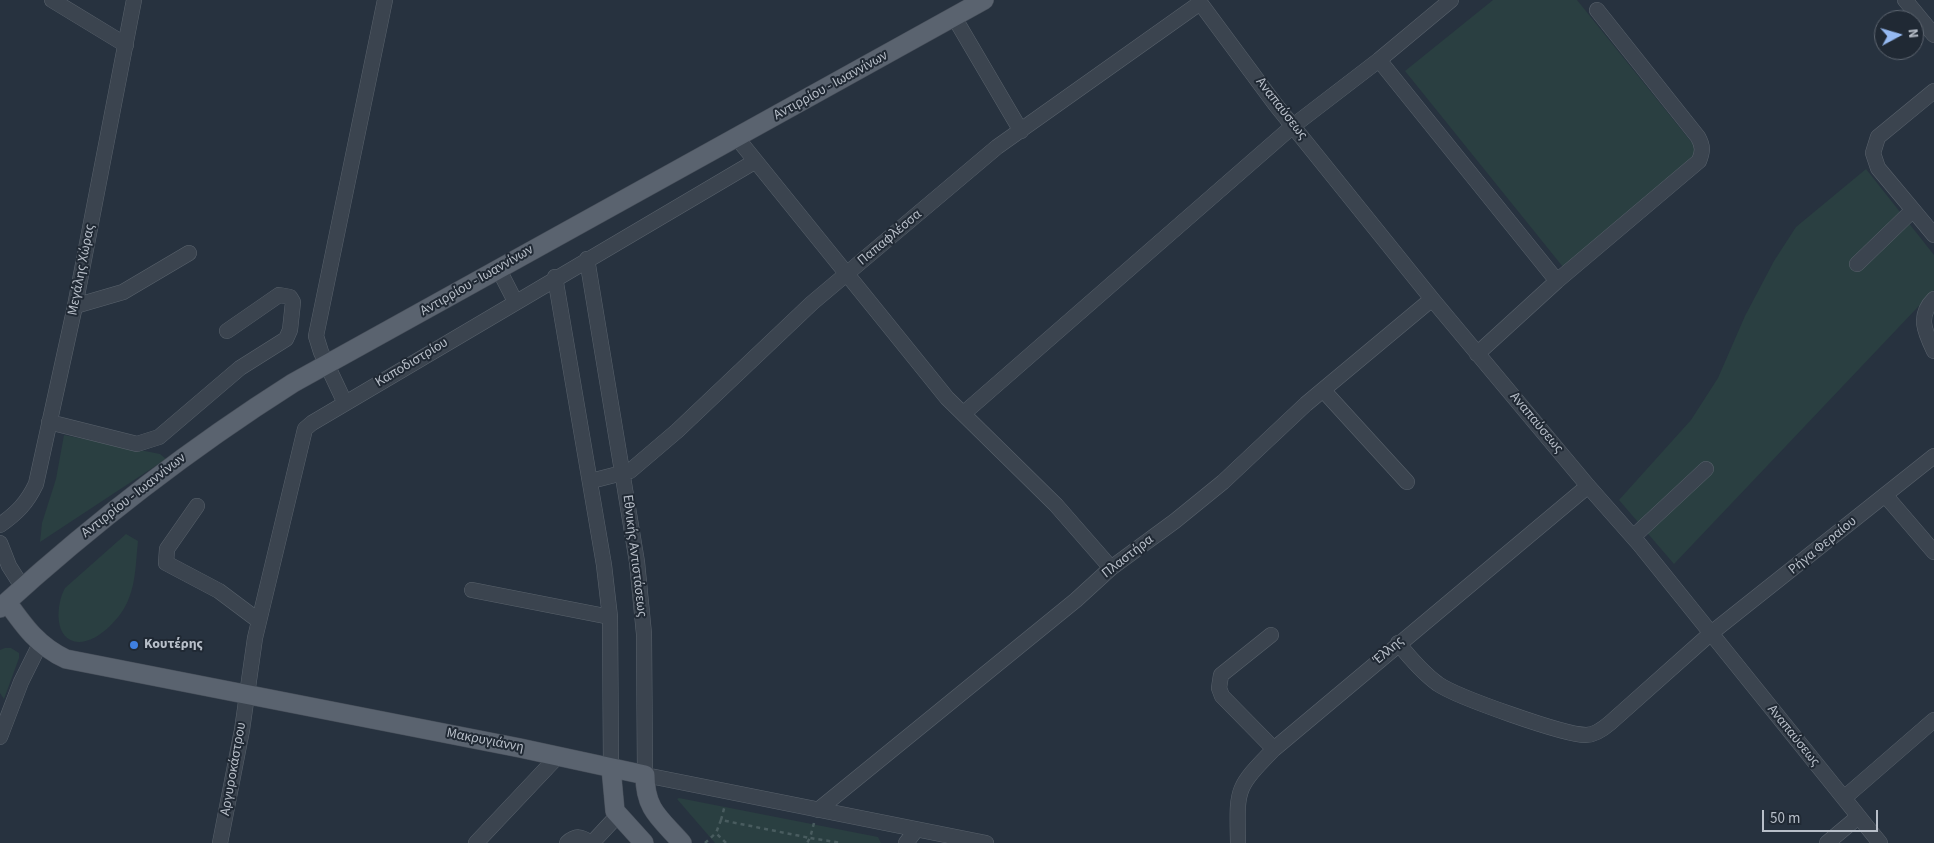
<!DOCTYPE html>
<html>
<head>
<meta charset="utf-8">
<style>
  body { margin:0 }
  #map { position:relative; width:1934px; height:843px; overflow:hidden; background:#27323f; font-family:"Source Sans 3",sans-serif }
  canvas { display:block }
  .north { position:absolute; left:1874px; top:10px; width:50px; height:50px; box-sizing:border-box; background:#202934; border:1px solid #5d6570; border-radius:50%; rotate:84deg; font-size:14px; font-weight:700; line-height:20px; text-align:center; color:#b8bfc9 }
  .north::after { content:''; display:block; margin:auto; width:18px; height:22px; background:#95b9f1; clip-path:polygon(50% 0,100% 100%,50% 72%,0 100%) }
  .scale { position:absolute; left:1762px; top:810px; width:116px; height:22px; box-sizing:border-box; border:2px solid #b8bfc9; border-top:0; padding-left:6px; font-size:15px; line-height:18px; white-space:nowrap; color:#b8bfc9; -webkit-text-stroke:4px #202934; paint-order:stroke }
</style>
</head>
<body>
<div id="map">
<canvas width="1934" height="843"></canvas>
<div class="north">N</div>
<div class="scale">50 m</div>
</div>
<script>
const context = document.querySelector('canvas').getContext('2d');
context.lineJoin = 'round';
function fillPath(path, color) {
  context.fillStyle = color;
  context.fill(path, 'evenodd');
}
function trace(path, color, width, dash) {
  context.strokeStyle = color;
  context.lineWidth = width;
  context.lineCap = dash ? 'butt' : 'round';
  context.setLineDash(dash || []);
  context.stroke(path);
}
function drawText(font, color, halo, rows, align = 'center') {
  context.font = font + ' "Source Sans 3",sans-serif';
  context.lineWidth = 4;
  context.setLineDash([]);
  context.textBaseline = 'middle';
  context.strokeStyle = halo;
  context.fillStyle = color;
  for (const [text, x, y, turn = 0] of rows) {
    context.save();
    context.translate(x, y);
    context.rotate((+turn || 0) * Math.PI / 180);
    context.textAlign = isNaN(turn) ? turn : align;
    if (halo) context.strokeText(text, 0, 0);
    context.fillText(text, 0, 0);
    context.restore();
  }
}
fillPath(new Path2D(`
  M1493 0H1577L1701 154 1563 267 1405 71Z
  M1866 169 1934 255V290L1674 564 1619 500 1691 420 1718 378 1745 316 1774 261 1796 227Z
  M64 435 160 454 166 459 40 542 42 523 56 479Z
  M126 534 138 541C136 559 136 581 129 598 123 616 99 642 79 642 53 641 56 604 65 588Z
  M5 648H11L19 653V658L4 699 0 693V650Z
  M679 798 878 837 881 843H715L677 799Z`), '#2a3f41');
const minor = new Path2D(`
  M52 0 126 45
  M1198 0 1275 104 1432 299 1588 486 1640 545 1880 843
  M1905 0 1934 35
  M954 17 1021 131
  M1379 60 1557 281
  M1934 91 1878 137 1873 153 1878 168 1934 235
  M737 138 947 398 1056 505 1111 568
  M587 259 637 562 644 634 645 775 986 843
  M1857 264 1913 210
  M498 268 515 301
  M555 277 604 565 610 617 611 768
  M1934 299C1917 316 1925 332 1934 351
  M75 306 123 292 189 253
  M1477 354 1557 281 1699 161C1703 151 1703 146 1698 137L1597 10
  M1323 390 1407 482
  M345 403 321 352 316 336 385 0
  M964 413 1293 126 1379 60 1451 0
  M49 422 137 444 159 437 240 368 286 339 290 330 293 302 290 297 279 295 227 331
  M591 481 630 471 677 431 812 303 997 147 1200 3
  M1885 495 1934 552
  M197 506 167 549 166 563 219 591 259 621
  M0 525C17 513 27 503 36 484L75 306 134 0
  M1633 537 1706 469
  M0 543 9 566 23 588
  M472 590 610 617
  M1271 635 1221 675 1219 688 1222 696 1274 749
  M1398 643C1410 658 1423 673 1438 684 1457 697 1564 735 1586 735 1595 735 1603 729 1610 723L1710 634 1934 456
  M0 737 21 682 40 644
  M1844 798 1934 720
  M818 810 1076 600 1111 568 1175 521 1223 482 1306 404 1432 299
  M220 843 242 730 255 638 305 429 312 423 754 162
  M476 843 558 756
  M567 843C576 835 581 836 591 843
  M592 843 618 815
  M906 843 916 830
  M1238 843C1237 788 1235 789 1274 749L1588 486
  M1827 843 1858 817`);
const major = new Path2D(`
  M7 602C24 626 38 646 66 659L520 748 645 775C645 810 660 818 682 843
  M0 608C91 525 189 449 293 383L984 0
  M611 768 615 811 644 843`);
trace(minor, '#59626c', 16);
trace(major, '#454d58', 20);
trace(new Path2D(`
  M721 820 725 805
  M814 823 810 838 842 843
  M705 843 716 833
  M726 843 716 833 721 820 810 838 807 843`), '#495c5f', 2.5, [4, 4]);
trace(minor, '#3b444f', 15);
trace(major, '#5a636f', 19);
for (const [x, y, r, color] of [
  [134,645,5,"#3f7fe0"]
]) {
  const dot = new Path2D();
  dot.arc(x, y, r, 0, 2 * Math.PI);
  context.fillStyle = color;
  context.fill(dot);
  trace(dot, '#202934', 2);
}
drawText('14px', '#b8bfc9', '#202934', [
  ["Αντιρρίου - Ιωαννίνων",831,86,-29],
  ["Αναπαύσεως",1281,109,52],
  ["Παπαφλέσσα",890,238,-40],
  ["Μεγάλης Χώρας",82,270,-79],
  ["Αντιρρίου - Ιωαννίνων",477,281,-30],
  ["Καποδιστρίου",412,363,-31],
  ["Αναπαύσεως",1536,423,50],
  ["Αντιρρίου - Ιωαννίνων",134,496,-38],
  ["Ρήγα Φεραίου",1823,546,-39],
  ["Εθνικής Αντιστάσεως",634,556,83],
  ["Πλαστήρα",1128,557,-38],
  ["Έλλης",1389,651,-40],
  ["Αναπαύσεως",1793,736,51],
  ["Μακρυγιάννη",485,741,11],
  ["Αργυροκάστρου",234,769,-80]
]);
drawText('bold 14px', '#b8bfc9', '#202934', [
  ["Κουτέρης",144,645]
], 'left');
</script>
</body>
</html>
